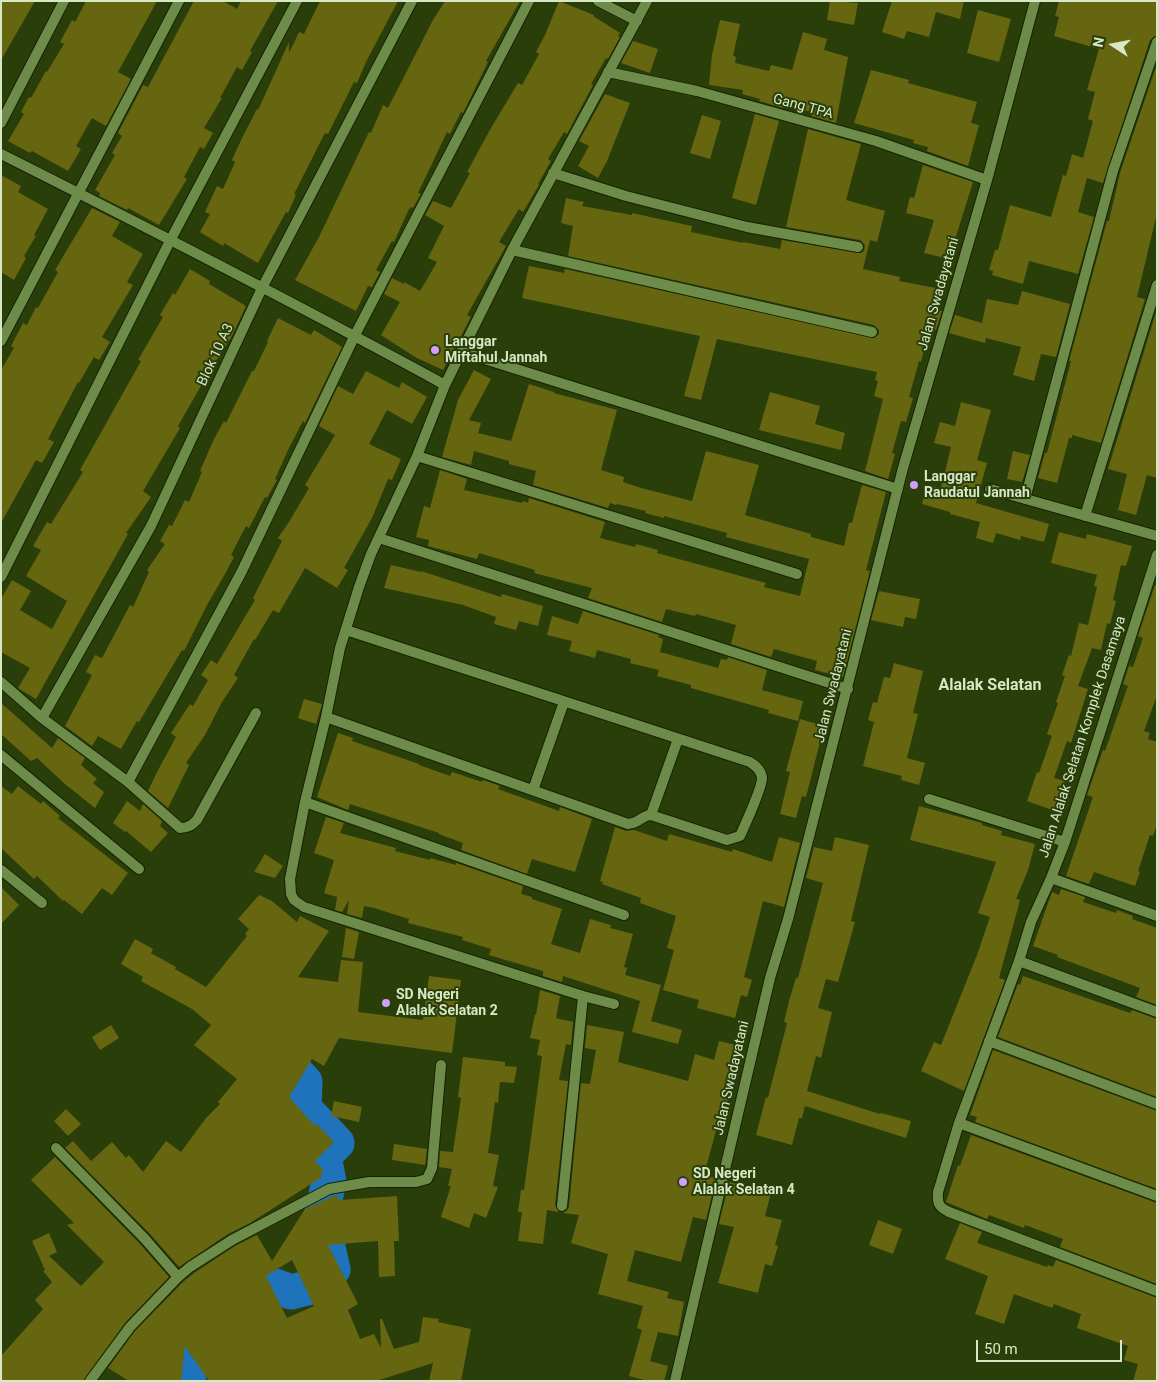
<!DOCTYPE html>
<html>
<head>
<meta charset="utf-8">
<style>
  body { margin:0 }
  #map { position:relative; width:1158px; height:1382px; overflow:hidden; background:#2a3e0a; font-family:Roboto,sans-serif }
  canvas { display:block }
  .frame { position:absolute; inset:0; border:2px solid #d7e8c5; pointer-events:none }
  .north { position:absolute; left:1088px; top:20px; width:50px; height:50px; -webkit-text-stroke:4px #2a3e0a; paint-order:stroke; rotate:281deg; font-size:14px; font-weight:700; line-height:20px; text-align:center; color:#d7e8c5 }
  .north::after { content:''; display:block; margin:auto; width:18px; height:22px; background:#d7e8c5; clip-path:polygon(50% 0,100% 100%,50% 72%,0 100%) }
  .scale { position:absolute; left:976px; top:1340px; width:146px; height:22px; box-sizing:border-box; border:2px solid #d7e8c5; border-top:0; padding-left:6px; font-size:15px; line-height:18px; white-space:nowrap; color:#d7e8c5; -webkit-text-stroke:4px #2a3e0a; paint-order:stroke }
</style>
</head>
<body>
<div id="map">
<canvas width="1158" height="1382"></canvas>
<div class="frame"></div>
<div class="north">N</div>
<div class="scale">50 m</div>
</div>
<script>
const context = document.querySelector('canvas').getContext('2d');
context.lineJoin = 'round';
function trace(path, color, width, dash) {
  context.strokeStyle = color;
  context.lineWidth = width;
  context.lineCap = dash ? 'butt' : 'round';
  context.setLineDash(dash || []);
  context.stroke(path);
}
function fillPath(path, color) {
  context.fillStyle = color;
  context.fill(path, 'evenodd');
}
function drawText(font, color, halo, rows, align = 'center') {
  context.font = font + ' Roboto,sans-serif';
  context.lineWidth = 4;
  context.setLineDash([]);
  context.textBaseline = 'middle';
  context.strokeStyle = halo;
  context.fillStyle = color;
  for (const [text, x, y, turn = 0] of rows) {
    context.save();
    context.translate(x, y);
    context.rotate((+turn || 0) * Math.PI / 180);
    context.textAlign = isNaN(turn) ? turn : align;
    if (halo) context.strokeText(text, 0, 0);
    context.fillText(text, 0, 0);
    context.restore();
  }
}
trace(new Path2D(`
  M232 1287 238 1285 252 1297 275 1286 291 1292 311 1287 333 1269 321 1216 329 1182 324 1156 337 1143 304 1108 305 1082 291 1067 285 1053 272 1041
  M189 1381 183 1361 186 1328 193 1316`), '#1f73ba', 35);
fillPath(new Path2D(`
  M1 1H35L1 60Z
  M86 1H157L118 72 131 79 106 126 92 118 76 146 81 149 68 171 32 151 30 153 8 141 24 114 21 112 29 97 31 98 46 71 47 72 64 44 60 42 72 20 75 22Z
  M194 1H223L237 9 241 1H278L250 51 252 52 242 70 237 67 220 98H222L204 128 213 133 204 149 200 147 184 177 187 179 159 225 128 208 127 210 99 196 100 193 95 190 115 155 112 153 122 136 118 133 143 85 148 87Z
  M320 1H398L366 62 357 83 354 82 328 134 325 133 294 194 296 195 288 213 286 212 258 263 224 243 223 246 200 232 210 214 205 212 217 186 223 189 235 162 232 160 242 138 257 109 258 110 289 42V53L299 32 304 34Z
  M445 1H520L486 61 488 62 463 113 461 112 450 134 447 132 418 193 421 194 413 208 411 207 409 209 394 242 392 241 376 270 380 272 372 287 368 286 356 311 295 280 319 237 369 132 371 133 383 105 388 108 433 20Z
  M559 1 594 15 593 16 620 33 618 36 620 37 608 59 606 58 591 84 593 85 567 134 564 132 548 159 551 161 538 184 539 185 523 212 519 209 499 242 506 246 467 315 471 317 443 370 415 357 381 335 400 302 384 294 392 278 404 284V282L420 291 437 262 428 258 444 226 425 215 433 201 451 208 470 173 467 172 491 128 518 83 522 85 539 54 536 52 545 35Z
  M830 1 858 3 854 25 827 20Z
  M892 1H964L960 19 936 12 929 37 907 31 904 39 882 32Z
  M1059 1H1157V35L1150 40 1103 183 1087 178 1078 212 1094 217 1078 274 1029 261 1023 284 992 275 993 271 989 270 995 250H998L1010 205 1051 217 1063 175 1066 176 1072 154 1083 158 1093 121 1088 119 1095 92 1087 90 1099 49 1054 36 1059 17 1055 16Z
  M978 10 1011 19 999 62 967 53Z
  M720 20 740 24 733 56 736 57 735 63 769 71 771 65 792 70 803 32 827 39 824 50 848 57 836 123 811 116 812 112 784 105 783 108 759 101 760 99 742 94 743 90 709 85 712 55Z
  M633 41 658 49 650 73 621 63Z
  M1157 64V213L1137 297 1145 299 1101 443 1072 435V438H1069L1057 483 1038 478 1045 453H1047L1071 361H1069L1107 221H1109L1120 173Z
  M871 70 909 80 908 83 977 102 971 123 979 125 968 166 927 151 928 147 913 143 914 140 854 123Z
  M605 94 630 103 607 161 598 178 578 166 589 146 579 141Z
  M755 114 779 121 756 205 732 198Z
  M702 115 721 121 710 159 690 153Z
  M808 129 861 144 846 200 885 211 877 242 870 240 863 269 900 277 899 281 941 289 937 310 942 311 936 330 929 328 921 362 919 361 909 397 913 398 906 422 901 421 892 453 895 454 888 479 865 471 883 399 874 396 878 381 875 380 877 372 717 339 701 400 684 396 700 336 522 298 529 266 564 273 565 269 874 338 879 334V330L874 325 568 256 573 226 561 223 566 198 584 202 582 206 632 215V213L692 226 691 232 743 243V242L780 249 782 240 861 253 864 251 865 245 860 240 786 227Z
  M923 165 973 182 949 259 924 253 934 220 906 213 910 197 914 198Z
  M1 175 21 186 18 192 48 209 34 235 36 236 24 256 26 258 14 280 1 272Z
  M92 208 120 222 112 236 143 254 127 282 133 285 102 337 110 342 99 360 94 357 79 383 78 382 48 439 54 442 42 463 36 460 1 523V370L14 348 11 346 23 323 27 325 36 307 38 308 58 272 55 270Z
  M190 269 210 281 209 284 246 306 232 336 210 370 178 426 180 428 143 491 151 497 126 533 128 534 36 699 18 688 30 668 1 652V599L12 580 31 591 20 610 52 629 67 601 26 576 41 550 33 546 47 522 51 524 83 472 80 470 141 361 138 360 163 317 160 315 173 293 175 295Z
  M1022 291 1070 304 1056 357 1041 354 1034 381 1013 375 1021 347 986 338 985 343 949 333 955 315 982 323 987 299 1018 305Z
  M1157 309V478L1147 475 1136 515 1118 510 1127 474 1108 469Z
  M278 318 311 335 314 330 342 347 305 423 303 421 288 450 275 479 277 480 267 498 265 497 249 528 246 526 231 555 234 557 225 574 207 605 184 651 182 650 139 722 137 721 121 749 98 736 92 746 65 726 92 675 86 672 95 655 102 658 130 605 133 607 149 572 147 570 165 544 160 541 169 525 172 526 185 500 189 502 202 472 200 471 214 439 224 421 226 423 252 371H254L268 342 267 341Z
  M474 370 491 379 469 420 481 423 478 433 511 441 529 384 554 392V393L617 410 601 470 624 477 623 482 641 488 692 501 706 451 759 465 745 515 811 534V537L844 546 849 523H852L862 485 886 492 866 570 870 571 843 677 815 670 817 661 774 649 771 657 731 644 736 625 696 614 695 616 666 609 662 622 588 598 592 588 534 573 535 570 479 553 477 559 428 546 429 540 416 537 424 506 430 508 440 470 467 479 464 490 522 503 523 501 528 503 529 498 605 522 600 538 635 547 636 544 658 550 657 553 766 583 764 587 800 596 809 559 726 537 727 533 664 516V518L645 513 646 511 617 504 616 505 610 503 608 508 533 485 536 471 509 464V461L474 451 471 465 442 457 458 400Z
  M366 371 399 388 402 382 427 397 412 424 387 410 369 444 401 459 392 480 388 479 372 518 344 568 348 570 337 588 305 568 279 613 273 610 255 640 254 639 234 675 238 678 222 702 205 735 186 763 189 765 168 808 148 791 157 772 176 737 171 733 190 704 193 706 208 680 201 675 211 660 217 664 255 600 253 598 282 541 278 538 289 522 309 488 305 485 335 435 319 426 338 386 353 394Z
  M770 392 820 406 815 424 845 433 841 450 759 430Z
  M961 402 991 410 977 460 987 463 976 503 1049 524 1044 542 1021 536 1020 540 996 533 993 543 976 538 980 522 950 514V512L922 504 927 485 941 488 951 447 934 443 940 422 955 426Z
  M1013 451 1030 455 1022 482 1007 479Z
  M1059 532 1086 539 1087 534 1132 546 1126 566 1121 565 1113 600 1116 601 1110 624 1107 623 1101 650 1092 648 1078 686 1088 689 1071 743 1067 741 1054 778 1065 781 1055 811 1027 801 1037 772 1039 773 1052 736 1047 734 1058 703 1056 702 1065 676 1062 675 1069 655 1071 656 1079 623 1088 625 1097 587 1094 586 1097 575 1051 563Z
  M391 565 421 572V571L501 597 502 594 543 606 538 626 519 621 516 630 494 624 496 617 463 605 384 588Z
  M1155 585H1157V695L1144 731 1150 733 1148 739 1157 742V824L1153 836 1150 835 1138 871 1140 872 1135 886 1094 872 1089 884 1066 876 1093 797 1087 795 1103 750 1105 751 1128 686 1123 684 1129 666 1133 667 1143 638 1138 636Z
  M879 591 920 599 916 619 905 617 903 627 871 620Z
  M583 611 659 635 658 637 663 639 660 652 718 668 721 659 727 660 728 657 767 670 762 690 803 701 798 721 768 713 769 710 691 688V685L657 676 659 670 630 663 631 659 597 650 595 658 569 651 572 641 547 635 552 616 578 624Z
  M894 663 923 671 913 713 918 714 907 758 925 763 919 785 901 780 902 776 863 766 874 722 868 720 873 702 877 703 884 677 890 678Z
  M304 699 322 704 316 724 298 718Z
  M1 703 52 748 58 738 85 758 81 765 97 779 93 783 104 792 95 808 65 784 37 758 31 761 1 734Z
  M800 719 824 726 806 797 802 796 796 818 780 814 790 772 786 771Z
  M338 733 353 738 352 741 419 764V765L450 776 452 772 482 782 483 780 500 786 498 789 559 811 560 807 592 819 575 872 532 859 527 874 461 850 463 843 439 834V833L350 804 348 810 317 797Z
  M1 786 12 794 18 786 41 804 43 801 60 816 58 818 128 873 112 895 102 888 82 914 64 900 63 901 37 876 34 879 1 848Z
  M127 801 140 811 143 804 162 821 160 826 168 833 151 852 126 831 125 832 113 823Z
  M919 806 982 823V825L1002 831 1001 835 1035 844 1028 870 1016 899 1020 900 999 978 1005 980 964 1091 921 1071 934 1042 941 1045 977 955 990 917 978 913 996 862 910 840Z
  M326 817 344 823 340 833 396 848 395 851 430 860V858L456 865V863L523 886 521 894 532 897V899L562 909 551 944 580 953 590 919 611 925 610 928 633 934 624 967 627 968 625 975 661 985 651 1021 682 1030 678 1044 632 1032 640 1001 563 976 562 982 543 976V971L489 955 491 949 462 940 463 937 408 923 409 919 374 908 364 906 362 918 347 914 349 900 342 912 335 910 337 897 324 893 334 860 314 853Z
  M615 827 626 831 634 830 667 841 669 834 732 852 733 849 772 862 779 837 800 843 784 907 763 901 744 977 752 980 747 997 741 995 735 1018 697 1008 699 1000 663 990 674 950 667 948 676 916 640 903 641 898 602 884 603 882 600 881Z
  M835 837 869 845 851 921 855 922 838 982 826 979 818 1008 832 1012 821 1058 816 1056 807 1091 880 1114 881 1113 911 1121 906 1138 805 1106 802 1118H799L792 1145 756 1135 766 1097 768 1098 787 1023 784 1022 789 1001 796 978H798L823 883 806 878 814 847 832 851Z
  M265 854 283 866 275 878 254 872Z
  M1 887 19 905 1 924Z
  M1061 889 1085 897 1083 902 1116 913 1117 910 1133 916 1132 919 1157 928V1005L1136 997 1140 988 1057 957 1058 955 1033 946 1052 892 1059 895Z
  M259 895 272 901 297 922 300 916 329 931 298 977 338 982 341 960 363 962 358 1012 423 1020 429 976 461 980 452 1053 339 1038 324 1066 312 1059 289 1097 315 1126 317 1124 334 1142 315 1161 324 1171 320 1174 322 1177 250 1223 228 1234 179 1267 150 1234 65 1148 73 1141 91 1161 112 1142 126 1158 129 1155 143 1172 166 1141 181 1152 206 1118 220 1104 218 1102 237 1079 194 1045 211 1025 192 1009 141 981 143 977 121 964 135 939 153 949 151 953 176 967 175 969 206 987 247 936 245 934 249 929 238 919Z
  M346 928 359 932 354 959 342 957Z
  M1023 976 1130 1013 1132 1010 1157 1019V1097L998 1037 1018 984 1020 985Z
  M540 990 560 996 556 1018 573 1022 571 1045 566 1044 559 1080 568 1081 555 1205 559 1212 547 1210 543 1244 518 1241 522 1212H518L521 1190H524L542 1056 537 1055 540 1040 530 1038 535 1014 536 1015Z
  M111 1025 119 1038 100 1050 92 1037Z
  M587 1025 624 1032 618 1062 688 1081 695 1054 714 1060 719 1041 740 1046 727 1095 729 1096 725 1113 721 1112 704 1175 716 1178 706 1220 693 1217 681 1262 635 1250 627 1281 669 1292 667 1298 684 1302 678 1336 658 1332 650 1361 668 1366 664 1381H648L629 1376 642 1330 637 1328 643 1306 598 1294 608 1254 571 1243 579 1215 563 1213 567 1210 569 1207 581 1083 590 1084 596 1050 585 1048Z
  M993 1050 1157 1111V1189L975 1122 977 1117 970 1115Z
  M463 1057 505 1062V1066L517 1067 514 1083 500 1082 498 1103 495 1102 488 1153 499 1155 493 1186 498 1187 486 1218 474 1213 469 1228 441 1217 451 1186H448L452 1169 439 1167 440 1151 453 1152 461 1098 458 1097Z
  M334 1101 362 1107 359 1122 331 1116Z
  M66 1109 81 1124 68 1136 54 1121Z
  M971 1135 1157 1203V1284L1060 1247 1063 1239 1025 1225 1024 1228 989 1215 987 1219 946 1202 958 1165 960 1166Z
  M394 1144 427 1149 425 1165 392 1160Z
  M55 1157 140 1244 169 1277 125 1323 83 1381H1V1356L43 1309 35 1300 52 1282 43 1271 45 1270 32 1241 49 1233 57 1252 49 1256 81 1286 104 1262 67 1225 74 1223 31 1180Z
  M729 1182 771 1193 765 1216 782 1220 775 1245 778 1246 772 1266 765 1264 758 1293 718 1283 734 1227 719 1224Z
  M336 1195 340 1200 397 1196 399 1241H394L395 1276 379 1277 378 1241 328 1245 358 1304 348 1310 360 1339 374 1334 381 1348 380 1319H382L394 1349 419 1342 423 1317 439 1319 438 1322 471 1329 461 1381H429L433 1363 376 1381H209L185 1346 181 1381H129L108 1368 135 1331 183 1282 194 1273 235 1246 257 1235 272 1261 305 1209ZM292 1260 314 1306 287 1318 266 1276Z
  M878 1220 902 1229 893 1254 869 1245Z
  M960 1223 982 1232 977 1243 1047 1267 1048 1265 1053 1267 1056 1260 1157 1298V1381H1133L1138 1364 1124 1360 1128 1346 1077 1328 1081 1314 1054 1304 1052 1308 1014 1294 1004 1324 975 1314 988 1276 945 1259Z`), '#676610');
const street = new Path2D(`
  M598 1 637 21
  M608 72 697 91 876 141 987 180
  M1 123 64 1
  M1 154C150 229 299 305 445 385
  M553 173 626 196 747 227 858 247
  M512 250 872 332
  M1 341 179 1
  M462 352 898 489
  M417 456 797 574
  M990 489 1157 536
  M1025 499 1113 171 1157 42
  M1085 516 1157 285
  M379 538 848 689
  M1157 555 1065 842 1051 878 1157 916
  M1 577 171 239 297 1
  M1 682 42 718 128 782 180 828C188 828 192 825 197 820L256 713
  M326 717 628 824C640 823 642 815 651 815L727 840 740 836C745 825 762 788 762 778 761 770 756 766 750 762L346 630
  M42 718 151 526 262 288 412 1
  M1 755 139 869
  M128 782 241 573 355 335 529 1
  M533 790 564 702
  M929 799 1065 842
  M305 802 624 915
  M651 815 678 739
  M1 870 42 903
  M1051 878 1031 922 1019 961 959 1123 938 1192C937 1204 939 1207 949 1212L1157 1291
  M1019 961 1157 1012
  M614 1004 583 996 304 907 294 900 291 894 290 879 305 802 326 717 340 648 359 587 371 554 417 456 445 385 512 250 647 1
  M989 1041 1157 1104
  M959 1123 1157 1196
  M56 1148 145 1239 178 1277
  M562 1206 583 996
  M90 1381 130 1327 178 1277 190 1267 232 1240 329 1189 369 1182H416L427 1179 432 1168 441 1065
  M675 1381 770 978 788 919 903 468 987 180 1035 1`);
trace(street, '#152302', 12);
trace(street, '#6d8b49', 10);
for (const [x, y, r, color] of [
  [435,350,5,"#d29dfd"],
  [914,485,5,"#d29dfd"],
  [386,1003,5,"#d29dfd"],
  [683,1182,5,"#d29dfd"]
]) {
  const dot = new Path2D();
  dot.arc(x, y, r, 0, 2 * Math.PI);
  context.fillStyle = color;
  context.fill(dot);
  trace(dot, '#2a3e0a', 2);
}
drawText('14px', '#d7e8c5', '#2a3e0a', [
  ["Gang TPA",803,107,15],
  ["Jalan Swadayatani",939,294,-74],
  ["Blok 10 A3",216,355,-65],
  ["Jalan Swadayatani",834,686,-76],
  ["Jalan Alalak Selatan Komplek Dasamaya",1083,737,-72],
  ["Jalan Swadayatani",732,1078,-77]
]);
drawText('bold 14px', '#d7e8c5', '#2a3e0a', [
  ["Langgar",445,342],
  ["Miftahul Jannah",445,358],
  ["Langgar",924,477],
  ["Raudatul Jannah",924,493],
  ["SD Negeri",396,995],
  ["Alalak Selatan 2",396,1011],
  ["SD Negeri",693,1174],
  ["Alalak Selatan 4",693,1190]
], 'left');
drawText('bold 16px', '#d7e8c5', '#2a3e0a', [
  ["Alalak Selatan",990,686]
]);
</script>
</body>
</html>
